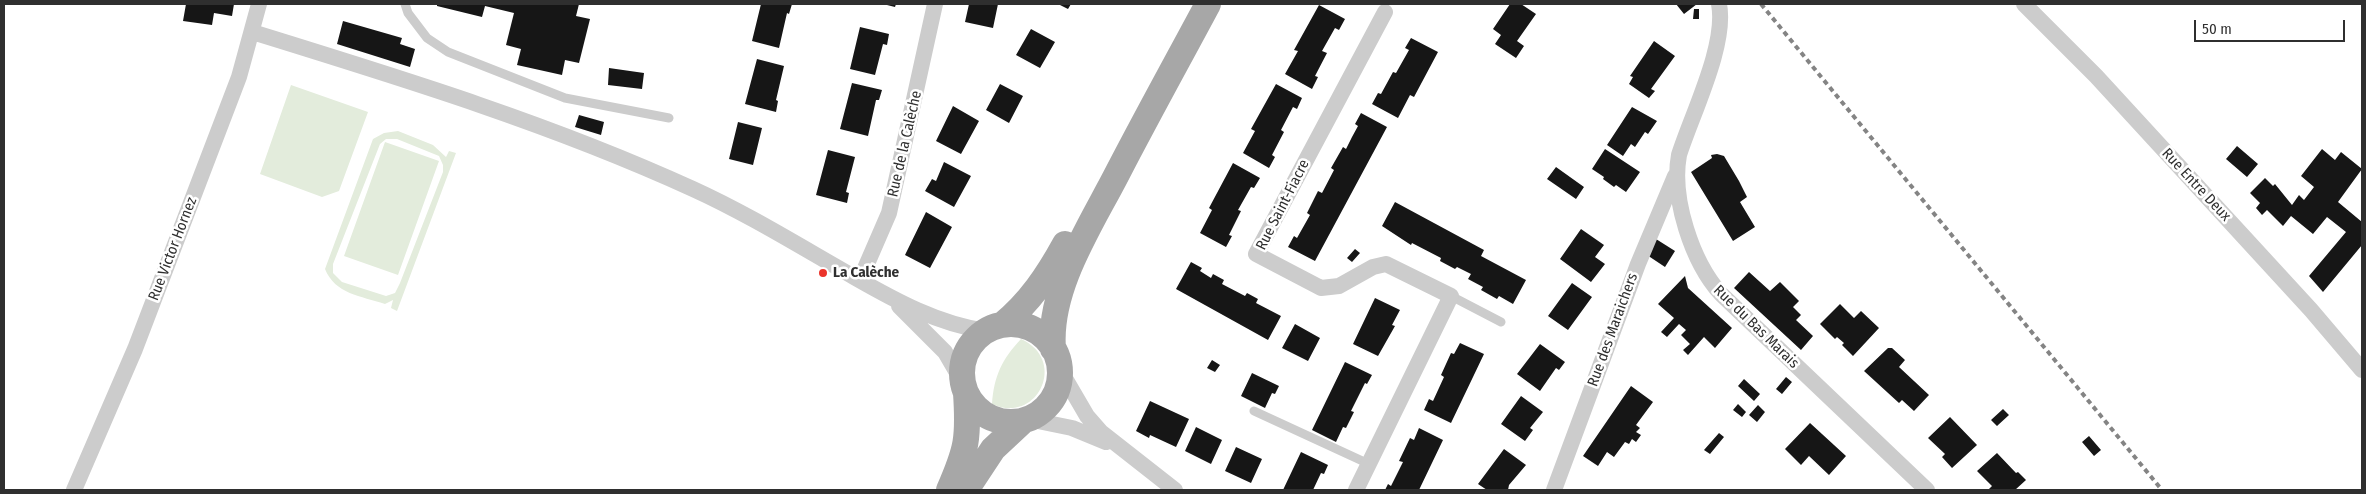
<!DOCTYPE html>
<html>
<head>
<meta charset="utf-8">
<style>
  body { margin:0 }
  #map { position:relative; width:2366px; height:494px; overflow:hidden; background:#fff; font-family:"Fira Sans Condensed",sans-serif }
  canvas { display:block }
  .frame { position:absolute; inset:0; border:5px solid #2f2f2f; pointer-events:none }
  .scale { position:absolute; left:2194px; top:20px; width:151px; height:22px; box-sizing:border-box; border:2px solid #2f2f2f; border-top:0; padding-left:6px; font-size:15px; line-height:18px; white-space:nowrap; color:#2f2f2f; -webkit-text-stroke:4px #fff; paint-order:stroke }
</style>
</head>
<body>
<div id="map">
<canvas width="2366" height="494"></canvas>
<div class="frame"></div>
<div class="scale">50 m</div>
</div>
<script>
const context = document.querySelector('canvas').getContext('2d');
context.lineJoin = 'round';
function fillPath(path, color) {
  context.fillStyle = color;
  context.fill(path, 'evenodd');
}
function trace(path, color, width, dash) {
  context.strokeStyle = color;
  context.lineWidth = width;
  context.lineCap = dash ? 'butt' : 'round';
  context.setLineDash(dash || []);
  context.stroke(path);
}
function drawText(font, color, halo, rows, align = 'center') {
  context.font = font + ' "Fira Sans Condensed",sans-serif';
  context.lineWidth = 5;
  context.setLineDash([]);
  context.textBaseline = 'middle';
  context.strokeStyle = halo;
  context.fillStyle = color;
  for (const [text, x, y, turn = 0] of rows) {
    context.save();
    context.translate(x, y);
    context.rotate((+turn || 0) * Math.PI / 180);
    context.textAlign = isNaN(turn) ? turn : align;
    if (halo) context.strokeText(text, 0, 0);
    context.fillText(text, 0, 0);
    context.restore();
  }
}
fillPath(new Path2D(`
  M291 85 368 112 339 191 322 197 260 174Z
  M398 131 433 145 446 157 449 151 456 153 397 311 391 308 393 300 385 304C361 296 335 294 325 269L373 139 384 133ZM386 139H397L439 156 443 165V172L400 283 395 293 386 296 342 282 333 273V264L380 144Z
  M385 142 439 161 398 275 344 256Z
  M1021 339C1068 360 1038 425 992 404 994 376 1002 359 1021 339Z`), '#e3ecdc');
fillPath(new Path2D(`
  M186 4H234L232 16 214 13 212 25 183 21Z
  M437 4H579L576 16 590 19 579 63 565 60 562 75 517 65 521 49 506 45 514 13 485 6 482 17 437 6Z
  M761 4H792L789 14 787 13 779 48 752 41Z
  M883 4H896L895 7Z
  M969 4H998L993 28 965 22Z
  M1058 4H1071L1068 9Z
  M1510 4H1521L1536 14 1517 41 1524 46 1516 58 1495 44 1501 35 1493 29Z
  M1676 4H1697L1684 14Z
  M1319 5 1345 19 1339 30 1335 28 1322 51 1327 53 1315 76 1318 77 1312 89 1285 74 1298 51 1294 50Z
  M1694 9H1699V19H1693Z
  M343 21 402 38 400 44 415 49 410 67 337 44Z
  M860 27 889 34 887 45 883 44 875 75 850 69Z
  M1031 29 1055 42 1040 68 1016 55Z
  M1411 38 1438 52 1414 97 1410 95 1398 118 1372 104 1378 93 1381 94 1393 72 1396 73 1409 50 1405 48Z
  M1654 41 1675 56 1651 89 1655 91 1649 98 1629 84 1633 77 1630 76Z
  M757 59 784 66 776 100 778 101 776 112 745 104Z
  M609 68 644 73 642 89 608 85Z
  M852 83 882 90 879 100H876L868 136 840 129Z
  M1000 84 1023 96 1009 123 986 110Z
  M1276 84 1302 98 1297 109 1293 107 1281 130 1284 132 1272 155 1275 157 1269 168 1243 153 1255 131 1251 129Z
  M953 106 979 121 961 154 936 141Z
  M1632 107 1657 121 1648 134 1645 132 1635 147 1631 144 1623 156 1607 145Z
  M1361 113 1387 127 1315 261 1288 247 1294 236 1297 238 1310 215 1307 213 1318 191 1322 193 1334 170 1331 168 1343 147 1346 149 1352 137 1358 126 1355 124Z
  M579 115 604 122 601 135 575 127Z
  M738 122 762 128 753 165 729 159Z
  M2237 146 2258 164 2247 177 2226 159Z
  M1605 149 1640 172 1626 192 1616 185 1614 187 1603 179 1604 177 1592 169Z
  M2322 149 2335 160 2341 152 2362 169 2338 202 2362 222V245L2323 292 2309 276 2346 232 2327 217 2313 234 2291 216 2283 226 2267 210 2262 215 2256 208 2260 203 2250 193 2265 178 2273 186 2275 184 2292 205 2299 195 2304 200 2314 187 2301 176Z
  M828 150 855 157 846 192 849 193 847 203 816 195Z
  M1717 154 1724 156 1739 181 1747 197 1740 202 1755 227 1733 241 1691 172 1712 158 1711 155Z
  M944 162 971 176 954 207 925 191 932 179 936 181Z
  M1233 163 1260 178 1254 188 1251 187 1238 210 1241 211 1229 235 1232 236 1226 247 1200 233 1212 210 1209 208Z
  M1556 167 1584 187 1576 199 1547 179Z
  M1395 202 1484 250 1481 256 1526 280 1513 304 1499 296 1497 299 1481 290 1483 287 1468 279 1471 274 1457 267 1455 269 1440 261 1441 258 1412 243 1411 245 1382 226Z
  M926 212 952 227 930 268 905 255Z
  M1581 229 1604 245 1595 257 1605 264 1591 282 1560 259Z
  M1656 239 1675 251 1665 267 1647 255Z
  M1355 249 1360 253 1352 262 1347 258Z
  M1191 262 1202 268 1200 271 1211 278 1213 274 1224 280 1222 284 1245 296 1247 293 1258 299 1256 303 1281 316 1268 340 1176 289Z
  M1749 272 1770 291 1780 282 1799 301 1793 307 1801 315 1796 320 1813 336 1801 350 1734 288Z
  M1685 276 1688 288 1732 328 1715 348 1704 337 1688 355 1683 350 1690 344 1681 335 1686 330 1679 324 1667 337 1661 332 1674 318 1658 304Z
  M1572 283 1592 297 1568 330 1548 316Z
  M1375 298 1400 310 1392 325 1395 326 1378 356 1353 344Z
  M1840 304 1854 318 1861 311 1879 328 1853 356 1842 345 1844 343 1837 337 1835 339 1820 324Z
  M1295 324 1320 338 1308 361 1282 348Z
  M1460 343 1484 354 1451 423 1424 410 1429 399 1433 401 1444 377 1441 375 1451 353 1454 354Z
  M1540 344 1565 362 1559 370 1556 368 1540 391 1517 374Z
  M1888 348H1892L1905 360 1899 367 1929 395 1914 411 1902 400 1899 403 1864 371Z
  M1212 360 1220 365 1215 372 1207 368Z
  M1345 362 1372 375 1367 384 1365 383 1351 411 1354 412 1346 428 1343 427 1336 442 1312 430Z
  M1252 373 1279 386 1275 394 1272 393 1265 408 1241 396Z
  M1786 377 1792 382 1782 394 1776 389Z
  M1744 379 1760 394 1754 401 1738 386Z
  M1631 386 1653 402 1636 425 1640 428 1636 432 1641 435 1636 442 1632 439 1629 444 1625 442 1614 457 1607 452 1598 466 1583 456Z
  M1521 396 1543 412 1530 428 1533 430 1525 441 1501 424Z
  M1150 401 1189 419 1176 447 1150 435 1149 438 1136 431Z
  M1738 404 1746 412 1742 417 1733 410Z
  M1758 405 1765 412 1757 422 1749 415Z
  M2003 409 2009 415 1997 426 1991 420Z
  M1950 417 1977 445 1952 468 1942 457 1945 454 1928 438Z
  M1810 423 1846 456 1829 475 1809 456 1801 465 1785 449Z
  M1196 427 1222 440 1211 464 1185 451Z
  M1419 428 1443 440 1419 490H1385L1388 484 1391 486 1403 462 1399 461 1410 438 1414 440Z
  M1719 433 1724 437 1710 454 1704 450Z
  M2089 436 2101 450 2094 456 2082 442Z
  M1236 447 1262 459 1251 483 1225 471Z
  M1504 449 1526 465 1509 485 1508 490H1487L1478 484Z
  M1301 452 1328 465 1324 474 1321 473 1313 490H1283Z
  M1997 453 2016 473 2018 472 2026 480 2015 490H1988L1992 486 1977 471Z`), '#161616');
trace(new Path2D(`
  M405 4 408 13 427 38 448 52 565 98 669 118
  M1451 296 1501 322
  M1254 411 1369 464`), '#ccc', 9);
trace(new Path2D(`
  M1719 4C1727 45 1692 114 1679 155 1671 198 1692 262 1721 294L1927 490
  M2024 4 2096 76 2311 310 2362 370
  M252 32C401 78 551 124 693 189 748 214 801 247 854 277 896 301 938 324 986 331
  M860 280 889 213 935 4
  M899 306 945 352 963 383
  M1059 368 1087 416 1101 432 1175 490
  M1028 419 1072 428 1106 442
  M74 490 135 349 239 77 259 4
  M1356 490 1451 296 1386 264 1373 267 1339 286 1321 288 1256 254 1385 12
  M1554 490 1638 264 1675 176`), '#ccc', 16);
trace(new Path2D(`
  M962 373a49 49 0 1 1 98 0a49 49 0 1 1-98 0Z
  M1002 325C1030 302 1048 275 1065 244
  M1053 349C1048 288 1091 225 1118 172 1147 116 1178 60 1208 4
  M949 490C967 449 969 438 966 393
  M966 490 993 449 1023 421`), '#a7a7a7', 26);
trace(new Path2D(`
  M1761 4 2162 490`), '#848484', 4, [5, 4]);
for (const [x, y, r, color] of [
  [823,273,5,"#eb342b"]
]) {
  const dot = new Path2D();
  dot.arc(x, y, r, 0, 2 * Math.PI);
  context.fillStyle = color;
  context.fill(dot);
  trace(dot, '#fff', 2);
}
drawText('15px', '#2f2f2f', '#fff', [
  ["Rue de la Calèche",905,144,-77],
  ["Rue Entre Deux",2196,185,47],
  ["Rue Saint-Fiacre",1283,205,-63],
  ["Rue Victor Hornez",173,249,-69],
  ["Rue du Bas Marais",1756,327,44],
  ["Rue des Maraichers",1613,330,-70]
]);
drawText('bold 15px', '#2f2f2f', '#fff', [
  ["La Calèche",833,273]
], 'left');
</script>
</body>
</html>
